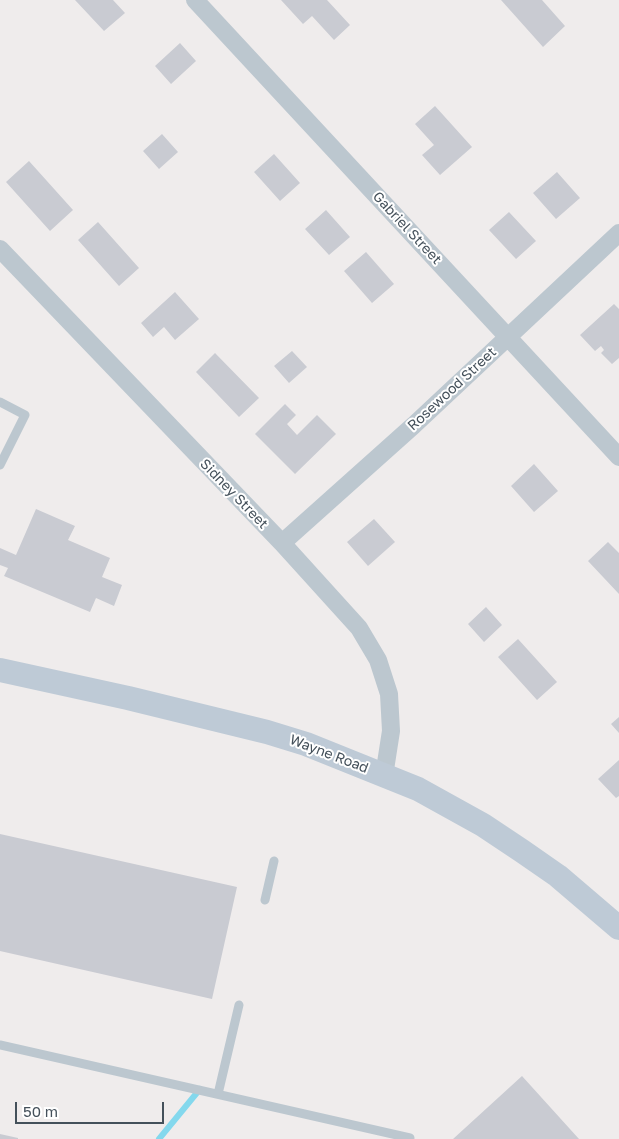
<!DOCTYPE html>
<html>
<head>
<meta charset="utf-8">
<style>
  body { margin:0 }
  #map { position:relative; width:619px; height:1139px; overflow:hidden; background:#efecec; font-family:"Golos Text",sans-serif }
  canvas { display:block }
  .scale { position:absolute; left:15px; top:1102px; width:149px; height:22px; box-sizing:border-box; border:2px solid #44505a; border-top:0; padding-left:6px; font-size:15px; line-height:18px; white-space:nowrap; color:#44505a; -webkit-text-stroke:4px #fff; paint-order:stroke }
</style>
</head>
<body>
<div id="map">
<canvas width="619" height="1139"></canvas>
<div class="scale">50 m</div>
</div>
<script>
const context = document.querySelector('canvas').getContext('2d');
context.lineJoin = 'round';
function trace(path, color, width, dash) {
  context.strokeStyle = color;
  context.lineWidth = width;
  context.lineCap = dash ? 'butt' : 'round';
  context.setLineDash(dash || []);
  context.stroke(path);
}
function fillPath(path, color) {
  context.fillStyle = color;
  context.fill(path, 'evenodd');
}
function drawText(font, color, halo, rows, align = 'center') {
  context.font = font + ' "Golos Text",sans-serif';
  context.lineWidth = 4;
  context.setLineDash([]);
  context.textBaseline = 'middle';
  context.strokeStyle = halo;
  context.fillStyle = color;
  for (const [text, x, y, turn = 0] of rows) {
    context.save();
    context.translate(x, y);
    context.rotate((+turn || 0) * Math.PI / 180);
    context.textAlign = isNaN(turn) ? turn : align;
    if (halo) context.strokeText(text, 0, 0);
    context.fillText(text, 0, 0);
    context.restore();
  }
}
trace(new Path2D(`
  M159 1139 200 1089`), '#84d8ed', 6);
fillPath(new Path2D(`
  M75 0H113L125 13 104 31Z
  M281 0H327L350 25 334 40 312 16 303 24Z
  M501 0H542L565 26 543 47Z
  M180 43 196 61 171 84 155 66Z
  M435 106 472 147 440 175 422 155 434 145 415 124Z
  M162 134 178 152 159 169 143 151Z
  M274 154 300 183 280 201 254 172Z
  M29 161 73 210 50 231 6 182Z
  M557 172 580 198 556 219 533 193Z
  M326 210 350 237 329 255 305 229Z
  M509 212 536 241 516 259 489 230Z
  M98 222 139 268 119 286 78 240Z
  M366 252 394 284 372 303 344 271Z
  M175 292 199 319 175 340 164 327 153 337 141 323Z
  M614 304 619 309V358L612 364 601 353 604 350 601 346 595 351 580 335Z
  M292 351 307 367 289 383 274 366Z
  M215 353 259 398 239 417 196 372Z
  M285 404 296 415 287 424 297 435 317 415 336 434 295 474 255 434Z
  M534 464 558 491 534 512 511 486Z
  M36 509 75 526 68 540 110 558 102 577 122 585 114 606 96 598 90 612 4 576 8 568 0 565V548L16 555Z
  M374 519 395 542 368 566 347 542Z
  M608 542 619 553V594L588 561Z
  M486 607 502 625 484 642 468 624Z
  M518 639 557 682 537 700 498 657Z
  M619 717V733L611 724Z
  M619 760V796L616 798 598 779Z
  M0 834 237 887 212 999 0 951Z
  M522 1076 579 1139H453Z
  M0 1134 18 1138V1139H0Z`), '#c9cbd2');
trace(new Path2D(`
  M0 402 25 415 0 465
  M265 900 274 861
  M0 1045 410 1138
  M218 1094 239 1005`), '#bcc7cf', 9);
trace(new Path2D(`
  M195 0 619 457
  M0 249 282 543 359 628 378 660 389 694 391 731 384 776
  M282 543 414 425 619 233`), '#bcc7cf', 18);
trace(new Path2D(`
  M0 670 128 698 267 732 306 744 418 789 483 825 522 851 558 876 619 928`), '#becad6', 24);
drawText('14px', '#44505a', '#fff', [
  ["Gabriel Street",407,228,47],
  ["Rosewood Street",452,389,-43],
  ["Sidney Street",234,494,46],
  ["Wayne Road",329,754,21]
]);
</script>
</body>
</html>
